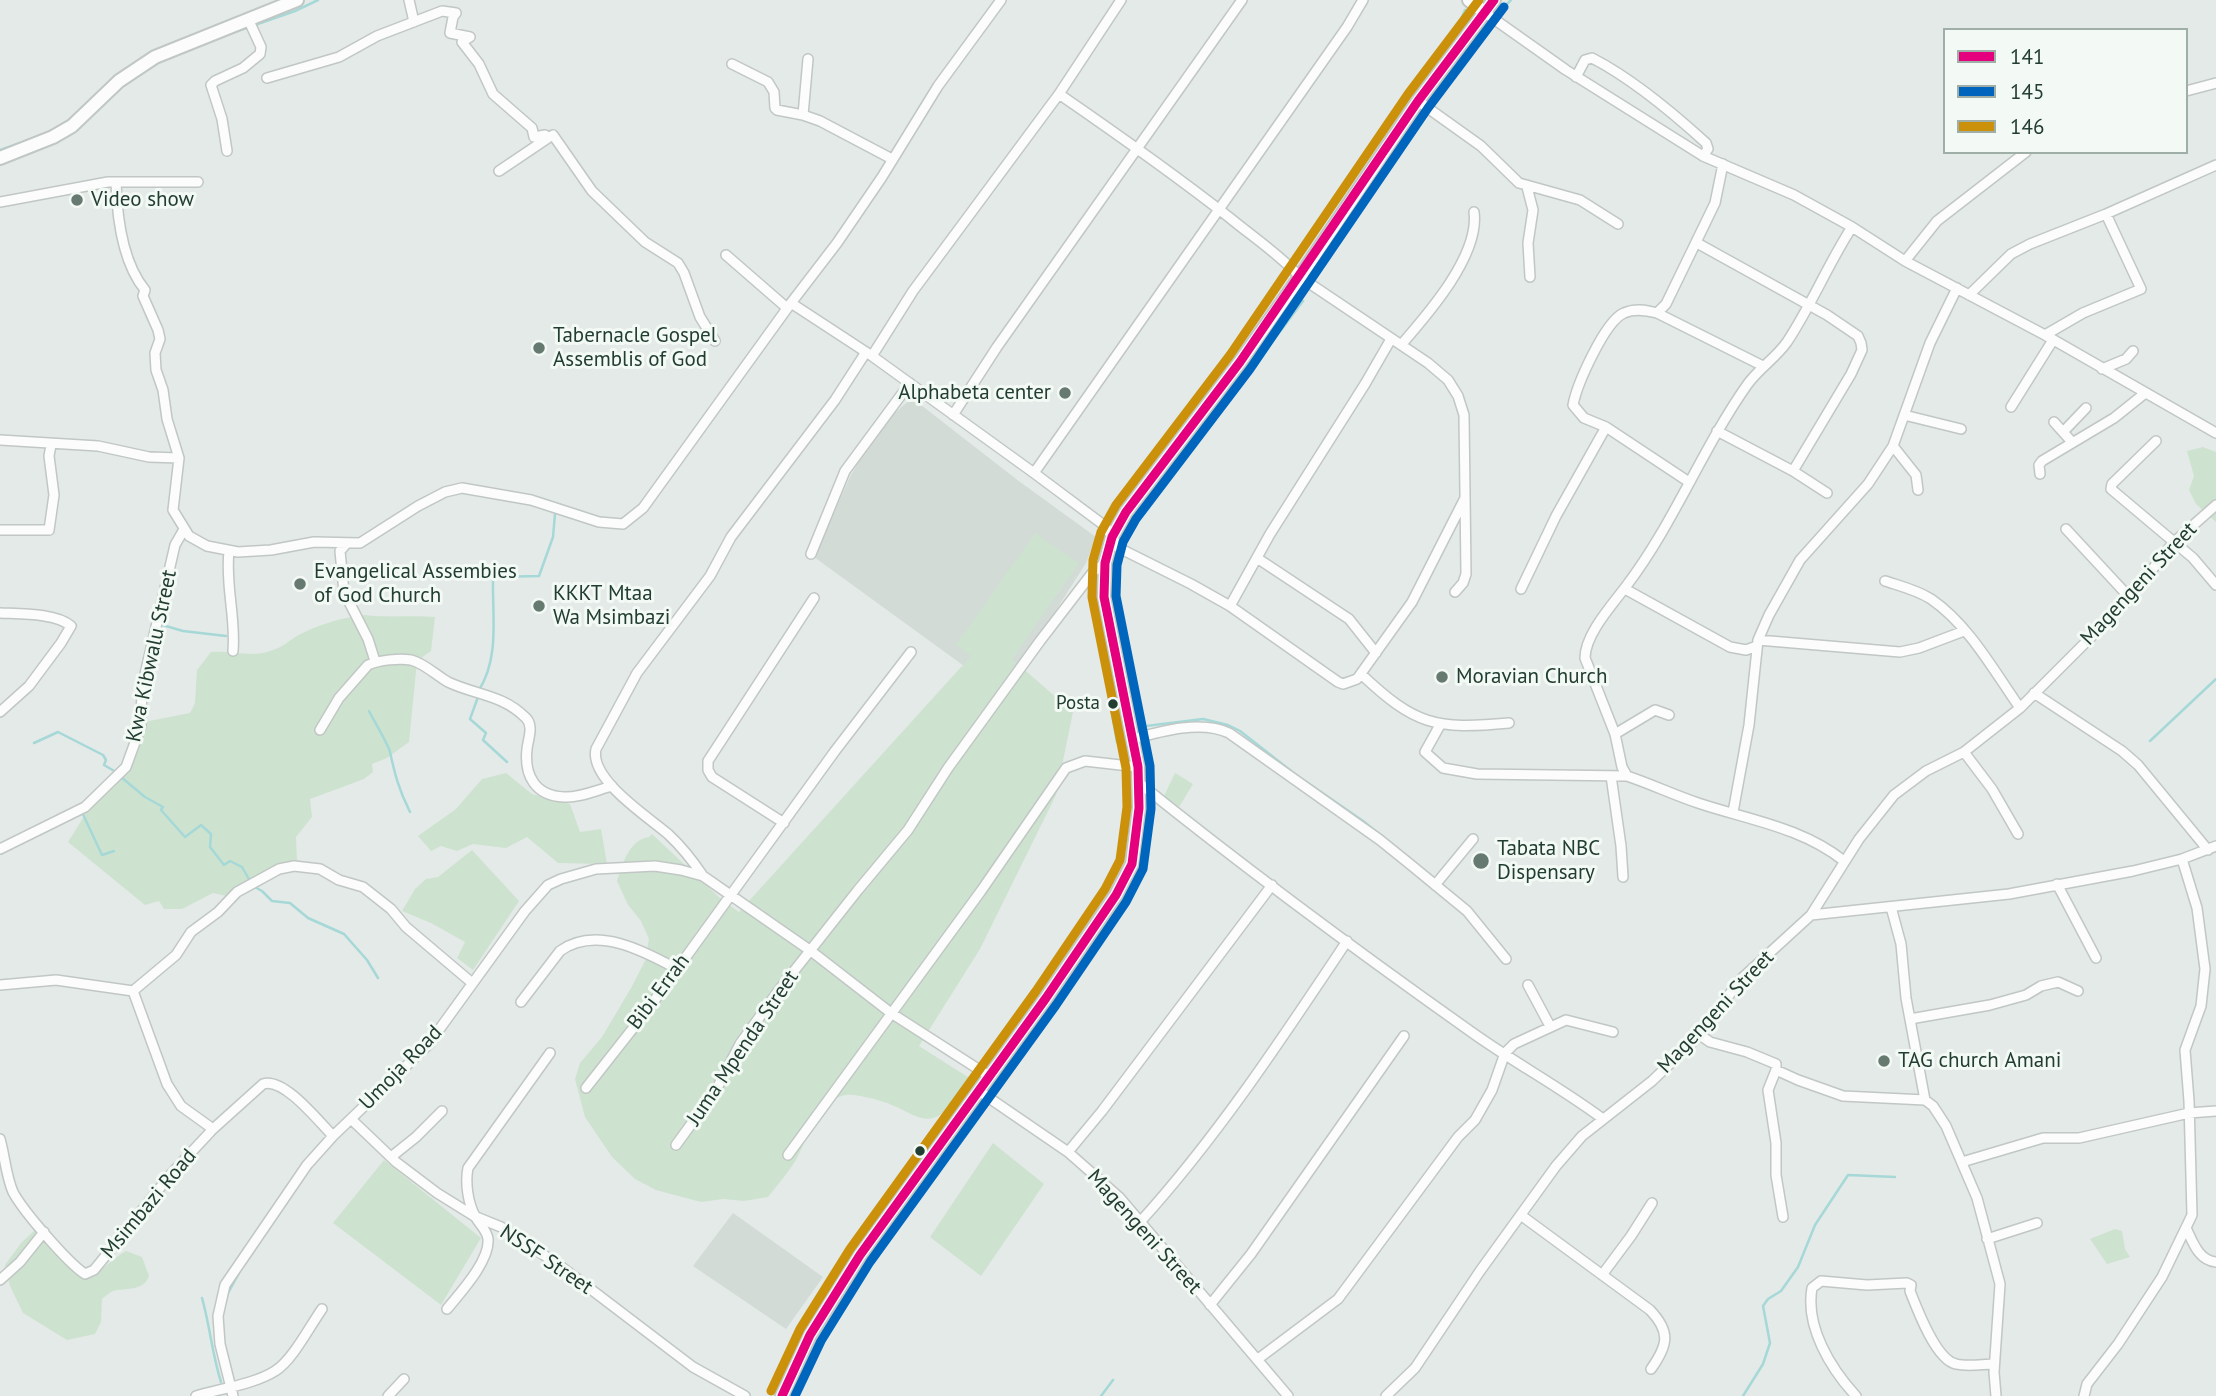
<!DOCTYPE html>
<html>
<head>
<meta charset="utf-8">
<style>
  body { margin:0 }
  #map { position:relative; width:2216px; height:1396px; overflow:hidden; background:#e4eae7; font-family:"PT Sans",sans-serif }
  canvas { display:block }
  .legend { position:absolute; left:1943px; top:28px; width:245px; height:126px; box-sizing:border-box; background:#f3f9f4; border:2px solid #9faea6; margin:0; padding:9px 12px; list-style:none; font-size:21px; color:#223d31 }
  .legend li { display:flex; align-items:center; gap:14px; height:35px }
  .legend b { width:35px; border:2px solid #9faea6 }
</style>
</head>
<body>
<div id="map">
<canvas width="2216" height="1396"></canvas>
<ul class="legend">
<li><b style="height:9px;background:#e5007d"></b>141</li>
<li><b style="height:9px;background:#0065bd"></b>145</li>
<li><b style="height:9px;background:#cc910a"></b>146</li>
</ul>
</div>
<script>
const context = document.querySelector('canvas').getContext('2d');
context.lineJoin = 'round';
function fillPath(path, color) {
  context.fillStyle = color;
  context.fill(path, 'evenodd');
}
function trace(path, color, width, dash) {
  context.strokeStyle = color;
  context.lineWidth = width;
  context.lineCap = dash ? 'butt' : 'round';
  context.setLineDash(dash || []);
  context.stroke(path);
}
function drawText(font, color, halo, rows, align = 'center') {
  context.font = font + ' "PT Sans",sans-serif';
  context.lineWidth = 6;
  context.setLineDash([]);
  context.textBaseline = 'middle';
  context.strokeStyle = halo;
  context.fillStyle = color;
  for (const [text, x, y, turn = 0] of rows) {
    context.save();
    context.translate(x, y);
    context.rotate((+turn || 0) * Math.PI / 180);
    context.textAlign = isNaN(turn) ? turn : align;
    if (halo) context.strokeText(text, 0, 0);
    context.fillText(text, 0, 0);
    context.restore();
  }
}
fillPath(new Path2D(`
  M912 398 1020 482 1096 537 1086 563 1044 629 1010 675 982 679 814 557 850 477 865 450 890 417Z
  M733 1213 823 1277 786 1329 693 1266Z`), '#d2dbd6');
fillPath(new Path2D(`
  M2203 447 2216 452V522L2196 504 2189 490 2194 476 2187 451Z
  M1035 533 1079 563 1012 659 1073 712 1056 795 980 949 919 1046 971 1079V1087C919 1145 924 1108 865 1097 857 1095 847 1093 839 1097 816 1109 808 1137 797 1158 789 1172 778 1184 768 1197L744 1201 723 1199 701 1202 656 1190 635 1179 612 1157 585 1117 575 1079 580 1063 602 1037 631 988 645 961 649 939 641 921 628 905 617 881C623 863 629 840 649 837L652 834 720 898 739 912 971 656 956 645Z
  M365 615C388 618 412 615 435 617L431 651 417 661 409 742 387 758 372 764 373 772 364 779 310 799 312 817 296 837 297 863 226 896 213 893 182 909H164L159 901 145 905 68 842 93 802 127 766 139 723 190 713 195 703 197 670 211 652C229 650 249 657 267 652 277 649 283 646 291 640 309 627 343 617 365 615Z
  M506 773 532 794 570 804 580 832 601 829 607 864 558 863 527 837 506 848 473 844 457 851 441 846 431 851 418 836 456 809 482 779Z
  M1175 773 1193 784 1179 807 1164 796Z
  M472 850 519 901 473 970 457 958 465 942 431 923 402 911 415 889 426 879 438 877Z
  M993 1143 1044 1184 981 1276 930 1237Z
  M384 1160 481 1238 441 1305 333 1223Z
  M36 1229C61 1237 70 1264 93 1273 106 1268 113 1258 126 1251L142 1257 149 1276C144 1290 131 1288 118 1290 112 1290 107 1295 102 1299L101 1322 95 1334 67 1340 23 1313 10 1286 5 1265 21 1243Z
  M2115 1229 2122 1231 2125 1249 2130 1257 2107 1264 2090 1239Z`), '#cde3d0');
trace(new Path2D(`
  M1498 13 1511 0
  M226 35 295 11 318 0
  M1463 52 1486 27
  M134 64 146 56
  M1413 84 1459 24 1465 10
  M1394 120 1412 86
  M47 133 71 119
  M0 150 37 137
  M1352 178 1381 138
  M1331 208 1346 187
  M1347 227 1405 131
  M1315 230 1325 215
  M1294 257 1308 240
  M1318 275 1335 244
  M1220 366 1283 273
  M1197 398 1211 378
  M1179 424 1189 410
  M1163 443 1171 434
  M1149 464 1157 452
  M1128 493 1144 473
  M1107 522 1124 499
  M1121 543 1303 301
  M1116 555C1106 605 1127 681 1139 732
  M1093 565 1103 530
  M1093 577 1098 634 1117 742
  M159 624 183 631 226 636
  M479 690C500 657 492 614 493 577L539 576 553 537 555 514
  M478 697 470 719 486 733 483 740 507 762
  M369 711C374 721 388 744 390 752 395 775 399 790 410 812
  M1138 727 1203 719 1228 725 1240 731 1295 774 1363 821 1392 844
  M2150 741 2216 679
  M34 743 58 732 103 755 106 760 104 765 116 772
  M1142 744 1143 763
  M121 777 145 797 163 807 161 810 185 837 201 825 211 834 210 847 224 865 230 861 242 867 250 881
  M81 810 102 855 114 851
  M1138 860 1146 807 1145 791
  M253 886 262 891 272 901 290 903 308 918 344 934 367 960 378 978
  M1094 939 1121 898
  M987 1095 1030 1031
  M877 1258 945 1153 975 1113
  M227 1295 239 1273
  M202 1298C210 1326 212 1354 221 1382
  M793 1396 805 1370 869 1270
  M1101 1396 1113 1380
  M1743 1396 1763 1364 1770 1343 1763 1306 1768 1299 1781 1291 1798 1267 1815 1225 1848 1175 1895 1177`), '#a5d8d7', 2.5);
const street = new Path2D(`
  M409 0 414 22
  M1484 12 1566 70 1703 156 1794 195 1852 227 1905 261 2045 335 2216 433
  M732 64 768 82 774 92 775 108 777 110 803 115 820 121 892 159
  M1576 77 1585 60 1592 58C1633 79 1672 112 1706 143L1708 149 1703 156
  M267 78 339 57 377 36 442 11 456 13 453 17 450 33 470 37 462 42 479 64 493 94 532 128 534 137 545 135 548 138 553 135 592 191 645 242 678 263 684 273 700 317 715 341
  M2186 91 2216 83
  M1059 94C1117 134 1174 174 1230 218 1253 237 1279 254 1300 277L1428 363 1448 380 1458 396 1464 415 1466 574 1463 583 1455 592
  M1418 101 1481 146 1519 183 1580 200 1618 224
  M803 115 808 59
  M227 151 222 119 211 85 215 81 243 68 260 54 261 47 249 21
  M499 171 548 138
  M116 182C117 218 122 262 145 290L143 296 158 330 160 339 155 353 156 370 163 390 167 419 179 458 173 510 189 536 207 546 238 552 271 550 314 542 360 543 418 506 445 492 462 488 531 500 599 522 623 524 643 508 791 303 837 243 882 177 938 86 1001 0
  M1527 187 1533 210 1528 243 1530 277
  M0 202 108 182H198
  M1697 243 1827 315 1858 336 1861 343 1862 350 1851 374 1793 471
  M726 255 787 308
  M1905 261 1937 221 2026 152
  M1969 295 2011 254 2030 244 2106 214 2216 165
  M791 303 872 356 1034 473 1105 526 1119 548 1191 584 1230 606 1338 682 1343 684 1357 679 1412 602 1465 498
  M1657 313 1763 366
  M2045 335 2083 313 2141 289 2106 214
  M1401 345C1428 314 1480 255 1474 212
  M872 356 913 291 1059 94 1121 0
  M2102 369 2126 359 2133 351
  M2011 407 2053 340
  M953 415 997 347 1242 0
  M1904 415 1961 429
  M2054 422 2072 442
  M1717 431 1793 471 1827 493
  M2063 432 2086 408
  M0 440 98 446 149 457 179 458
  M2156 441 2112 484 2111 489 2193 558 2216 585
  M1893 446 1916 475 1918 490
  M1034 473 1347 27 1363 0
  M2040 474 2039 465 2042 461 2114 418 2144 394
  M1689 482 1606 427 1584 418 1573 405C1577 384 1605 321 1624 313 1635 308 1646 310 1657 313L1666 304 1715 203 1723 164
  M2066 529 2130 598
  M0 530H49L54 495 49 456 51 445
  M347 543 340 551 344 592 368 639 375 661
  M229 551C225 585 236 617 233 651
  M811 554 845 471 910 383
  M1257 558 1349 619 1376 653
  M1885 581C1900 586 1917 590 1931 599 1969 625 1994 671 2020 708
  M1521 589 1556 516 1606 427
  M1625 589 1730 647 1746 650 1757 646
  M1230 606 1270 534 1365 384 1391 339
  M0 613C20 614 56 613 71 626L61 643 29 686 0 712
  M1758 640 1900 652 1919 648 1964 631
  M1361 674C1415 725 1435 730 1509 723
  M2034 693 2122 751 2138 765 2208 850
  M1440 725 1425 752 1443 768 1477 774 1627 776
  M320 730 339 698 368 665C379 660 400 658 411 660 424 663 437 676 448 682 475 695 502 694 526 718 534 726 528 739 527 749 524 775 535 796 564 797 579 798 597 790 612 786
  M1615 734 1655 710 1669 715
  M1133 739C1162 731 1201 720 1229 733L1380 840 1411 865 1467 911 1506 959
  M1964 752 1992 789 2018 834
  M1611 776 1621 846 1623 877
  M1138 782C1246 869 1357 951 1470 1031 1513 1062 1560 1087 1603 1119
  M1733 812 1749 725 1758 640 1769 615 1800 560 1868 484 1893 446 1930 343 1957 288
  M784 823 712 777 708 770V761L814 598
  M0 849 85 807 126 767 141 726 142 687 175 545 183 531
  M1844 861C1801 827 1749 820 1698 803 1674 795 1651 784 1627 776L1622 767 1615 734 1585 658C1585 634 1613 604 1627 585 1674 523 1702 449 1747 385 1759 368 1775 359 1787 342 1811 306 1828 264 1852 227
  M703 876C693 861 682 847 668 834 647 816 589 779 596 749L637 673 710 576 731 537 835 400 866 352
  M2057 884 2096 958
  M1435 885 1473 839
  M1891 907 1901 944 1906 998 1925 1100
  M1811 915 2009 894 2133 871 2182 859 2216 846
  M0 985 56 980 133 991
  M1528 985 1550 1026
  M521 1002 560 951C596 925 644 951 677 969
  M1910 1019 1990 1005 2026 995 2041 986 2058 982 2078 991
  M1700 1035 1710 1042 1747 1052 1776 1064V1070L1768 1090 1776 1143V1175L1783 1217
  M1776 1070 1798 1080 1843 1096 1925 1100 1933 1106 1946 1126 1977 1198 2000 1284 1994 1372 1996 1396
  M586 1088 649 1008 835 751 911 652
  M979 1091 1068 1152 1119 1197 1288 1396
  M351 1119 396 1162 437 1193 474 1216 501 1227 559 1265 693 1367 745 1396
  M213 1129 181 1106 167 1084 133 991 176 955 191 932 218 912 237 892 279 869 294 866 320 869 339 880 363 887 391 909 406 927 471 982
  M0 1139C5 1157 6 1176 13 1192 23 1211 68 1263 85 1274L94 1270 103 1259 171 1174 213 1129 263 1084C284 1077 319 1122 333 1136
  M676 1145 716 1090 740 1044 779 990 858 890 908 830 948 768 1040 641 1093 572 1105 563
  M1068 1152 1102 1111 1272 885
  M788 1155 981 891 1066 768 1085 761 1138 767
  M391 1157 416 1137 442 1111
  M1962 1162 2043 1138H2079L2189 1113 2216 1111
  M1522 1216 1650 1310C1671 1332 1668 1345 1651 1369
  M1140 1222C1218 1136 1283 1037 1347 941
  M2186 1228C2193 1242 2198 1260 2216 1262
  M1987 1239 2037 1223
  M1602 1275 1631 1236 1652 1203
  M0 1280 20 1262 44 1232
  M1210 1305 1251 1254 1404 1036
  M447 1309C460 1293 490 1261 488 1239 487 1230 479 1224 475 1216 468 1203 465 1183 468 1168L550 1053
  M1258 1359 1338 1299 1458 1137 1475 1120 1492 1090 1505 1053 1514 1044 1566 1020 1613 1032
  M196 1396C219 1389 255 1384 275 1371 292 1361 310 1326 322 1309
  M233 1396 220 1344 218 1316 225 1285 307 1165 333 1136 428 1045 525 911 548 885 561 879 596 869 655 866 681 870 703 876 811 951 891 1013 989 1076
  M388 1396 404 1379
  M1386 1396 1415 1368 1480 1271 1556 1166 1582 1136 1652 1081 1700 1035 1740 980 1811 915 1859 839 1894 795 1926 771 1964 752 2020 708 2130 598 2173 543 2216 505
  M1856 1396C1831 1369 1805 1327 1812 1288L1821 1281 1867 1285 1907 1283 1911 1285 1910 1291C1917 1309 1936 1360 1956 1364 1968 1367 1983 1364 1994 1364
  M2084 1396 2087 1384 2118 1344 2162 1277 2192 1215 2189 1101 2185 1050 2201 1006 2205 969 2197 908 2182 859`);
const secondary = new Path2D(`
  M1469 0 1484 12
  M0 158 53 137 72 126 119 81 155 57 297 0
  M782 1396 810 1335 860 1255 1046 998 1116 895 1132 864 1139 808 1138 767 1104 597 1105 563 1112 537 1126 512 1240 362 1300 277 1418 101 1494 0`);
trace(street, '#c1c7c4', 12);
trace(secondary, '#c0c7c4', 16);
trace(street, '#fbfcfb', 9);
trace(secondary, '#fbfcfb', 12);
trace(new Path2D(`
  M782 1396 810 1335 860 1255 1046 998 1116 895 1132 864 1139 808 1138 767 1104 597 1105 563 1112 537 1126 512 1240 362 1418 101 1494 0`), '#e5007d', 9);
trace(new Path2D(`
  M795 1396 821 1341 870 1262 1056 1005 1126 902 1143 869 1151 809 1150 766 1116 596 1117 565 1123 542 1136 519 1250 369 1428 108 1504 7`), '#0065bd', 9);
trace(new Path2D(`
  M771 1391 800 1329 850 1249 1036 991 1105 889 1120 860 1127 807 1126 768 1092 597 1093 560 1101 532 1116 505 1230 355 1408 94 1479 0`), '#cc910a', 9);
for (const [x, y, r, color] of [
  [77,200,7,"#667a71"],
  [539,348,7,"#667a71"],
  [1065,393,7,"#667a71"],
  [300,584,7,"#667a71"],
  [539,606,7,"#667a71"],
  [1442,677,7,"#667a71"],
  [1113,704,6,"#223d31"],
  [1481,861,9,"#667a71"],
  [1884,1061,7,"#667a71"],
  [920,1151,6,"#223d31"]
]) {
  const dot = new Path2D();
  dot.arc(x, y, r, 0, 2 * Math.PI);
  context.fillStyle = color;
  context.fill(dot);
  trace(dot, '#f3f9f4', 2.5);
}
drawText('19px', '#223d31', '#f3f9f4', [
  ["Posta",1100,704]
], 'right');
drawText('21px', '#223d31', '#f3f9f4', [
  ["Video show",91,200],
  ["Tabernacle Gospel",553,336],
  ["Assemblis of God",553,360],
  ["Alphabeta center",1051,393,"right"],
  ["Evangelical Assembies",314,572],
  ["of God Church",314,596],
  ["KKKT Mtaa",553,594],
  ["Wa Msimbazi",553,618],
  ["Moravian Church",1456,677],
  ["Tabata NBC",1497,849],
  ["Dispensary",1497,873],
  ["TAG church Amani",1898,1061]
], 'left');
drawText('21px', '#223d31', '#f3f9f4', [
  ["Magengeni Street",2139,584,-47],
  ["Kwa Kibwalu Street",152,656,-78],
  ["Bibi Errah",659,992,-53],
  ["Magengeni Street",1716,1012,-47],
  ["Juma Mpenda Street",743,1048,-56],
  ["Umoja Road",401,1068,-46],
  ["Msimbazi Road",149,1204,-50],
  ["Magengeni Street",1144,1232,48],
  ["NSSF Street",546,1260,34]
]);
</script>
</body>
</html>
